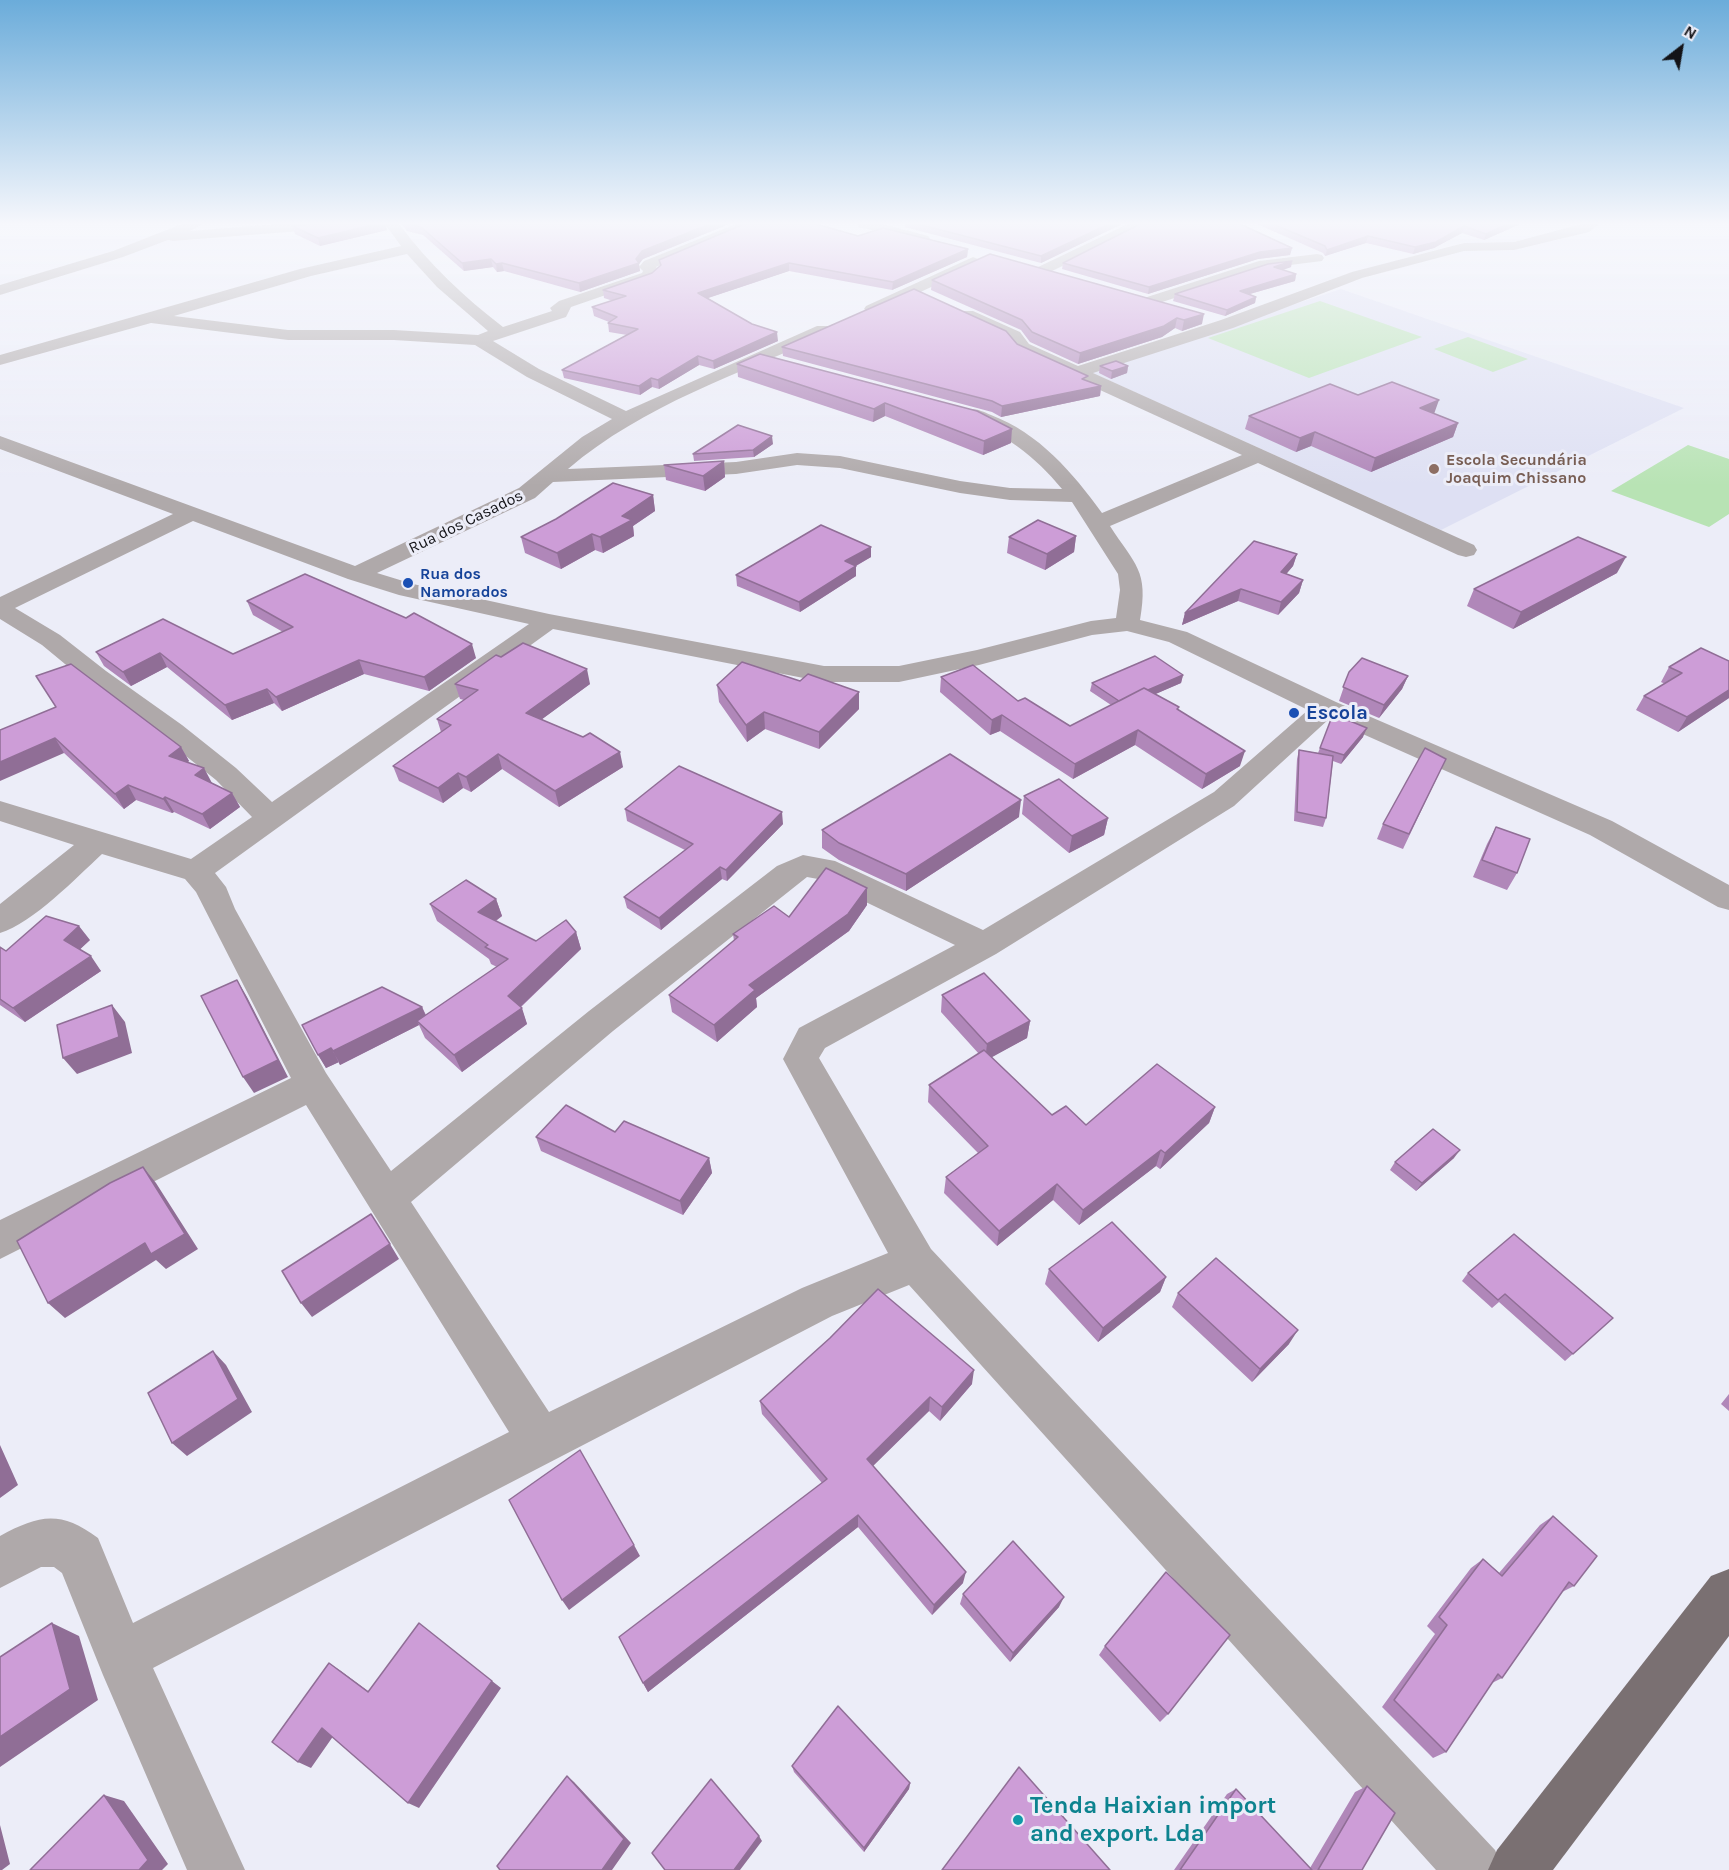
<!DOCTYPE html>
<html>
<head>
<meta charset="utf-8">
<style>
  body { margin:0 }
  #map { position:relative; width:1729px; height:1870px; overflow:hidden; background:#ecedf8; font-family:Karla,sans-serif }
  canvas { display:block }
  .north { position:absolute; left:1651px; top:18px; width:60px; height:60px; -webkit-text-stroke:4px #ecedf8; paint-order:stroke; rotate:31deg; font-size:16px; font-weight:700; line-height:24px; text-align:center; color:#131317 }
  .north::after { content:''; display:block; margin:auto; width:21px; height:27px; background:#131317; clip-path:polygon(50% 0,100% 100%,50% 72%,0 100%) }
</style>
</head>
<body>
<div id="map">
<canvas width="1729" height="1870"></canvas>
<div class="north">N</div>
</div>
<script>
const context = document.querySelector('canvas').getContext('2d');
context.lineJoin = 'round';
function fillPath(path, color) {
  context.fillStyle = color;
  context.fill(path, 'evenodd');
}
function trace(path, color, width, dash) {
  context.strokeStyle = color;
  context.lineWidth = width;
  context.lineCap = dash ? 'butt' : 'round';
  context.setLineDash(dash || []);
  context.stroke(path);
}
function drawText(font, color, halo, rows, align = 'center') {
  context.font = font + ' Karla,sans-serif';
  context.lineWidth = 6;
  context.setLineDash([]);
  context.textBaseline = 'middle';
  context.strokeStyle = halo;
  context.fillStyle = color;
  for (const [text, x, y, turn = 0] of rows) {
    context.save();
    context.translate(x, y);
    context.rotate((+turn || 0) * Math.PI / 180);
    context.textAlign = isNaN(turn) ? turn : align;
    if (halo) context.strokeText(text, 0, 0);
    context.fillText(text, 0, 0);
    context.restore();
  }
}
fillPath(new Path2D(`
  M1341 289 1684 408 1441 530 1088 371Z`), '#dee0f3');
fillPath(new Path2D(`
  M1320 301 1422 337 1309 378 1208 338Z
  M1468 337 1528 359 1493 372 1434 349Z
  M1688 445 1729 459V514L1709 527 1611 491Z`), '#b8e3b4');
fillPath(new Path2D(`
  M182 224H203L190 231 278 224H344L337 228 173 241 168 240 123 257 0 295V285L113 251Z
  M385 224H399C429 264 464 297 503 327L552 311 550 308 559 301 642 273 643 271 639 267 644 261 736 224H757L656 267 660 271 652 279 571 307 566 317 493 341 539 369 626 411 817 326H829L831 330 829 334C740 373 643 405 568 469L736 462 797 453 840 456 960 481 1010 488 1062 489C1035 456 1004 433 964 418L961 414 964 410C974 407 982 411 991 415 1039 433 1073 473 1102 513L1242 455 1017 352 1007 339 961 317 959 314 961 311H973L1020 332 1029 344 1078 366 1221 320 1352 272 1464 243 1514 242 1582 224H1599L1589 232 1514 250 1464 251 1362 278 1233 328 1093 373 1474 545 1477 550 1474 555 1466 557 1458 555 1258 463 1110 526C1135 565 1149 570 1140 620L1187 632 1336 702 1612 821 1729 885V910L1718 907 1590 835 1329 719 1234 806 996 954 825 1048 819 1058 931 1249 1495 1850 1504 1870H1436L909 1285 832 1316 153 1668 245 1870H187L103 1675 62 1573 54 1567H41L0 1588V1536C39 1515 60 1510 98 1538L133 1623 509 1432 306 1105 0 1259V1220L291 1078 196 892 185 879 102 854C76 878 33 923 0 933V904L74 845 0 821V801L191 859 252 817 216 780 162 737 88 683 42 645 0 619V597L173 514 0 449V436L355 566 519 488 582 437 612 419 527 377 475 345 394 340H288L151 323 0 365V355L300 269 401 246ZM407 254 437 287 488 331 478 335 394 330H288L174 316 311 276ZM797 465 840 468 960 493 1010 500 1072 502 1118 574 1120 590 1116 618 1091 621 977 650 899 666H824L549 614 413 584 377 573 535 498 553 482 736 474ZM193 521 348 579 399 595 529 624 272 802 236 768 182 725 106 671 60 635 15 608ZM553 629 824 682H899L979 665 1092 635 1127 631 1169 642 1308 710 1214 792 983 930 835 861 803 855 777 866 589 1011 391 1171 326 1073 235 909 226 887 215 873ZM807 877 818 879 955 945 799 1028 783 1059 888 1253 802 1288 549 1412 411 1202 613 1031Z
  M857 224H882L928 236 930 239 923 243 859 227Z
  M1128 224H1148L1046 274 1041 276 1033 271 1036 268Z
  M1317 254 1322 255 1324 258 1322 261 1266 268 1150 306 1142 301 1144 298 1259 261Z
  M973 257 978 259 981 262 978 265 878 312 872 314 864 309 866 306Z`), '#afa9aa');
fillPath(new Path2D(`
  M1729 1569V1636L1553 1870H1488L1497 1850 1711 1576Z`), '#7a7072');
fillPath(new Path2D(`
  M402 224H729L643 259 639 264 640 271 580 292 504 271 497 272 493 267 464 271 423 235 407 231Z
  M905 224H1122L1041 263 905 227Z
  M1257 224H1520L1484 240 1462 233 1434 248 1413 254 1366 243 1325 256 1323 253Z
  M292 226 387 230 320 246 295 234Z
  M858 236 968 249 967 257 892 290 789 271 708 298 778 341 714 369 699 365 659 389 652 387 640 395 564 378 562 370 627 335 609 332 608 323 609 322 594 316 592 307 613 301 604 298 603 290 652 273 660 266 659 260Z
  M1292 248 1290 255 1258 259 1148 294 1062 269 1063 263Z
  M990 254 1202 324 1182 331 1175 328 1162 337 1078 364 1030 342 1021 330 931 290 932 280Z
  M1292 261 1291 267 1283 270 1296 274 1295 281 1250 294 1256 297 1255 303 1225 316 1173 301 1175 294Z
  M1017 344 1088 381 1101 386 1100 396 1001 417 992 412 783 356 782 347Z
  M737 364 977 411 1011 443 983 455 885 416 873 422 738 377Z
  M1100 366H1128L1127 373 1111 379 1099 373Z
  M1358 395 1434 414 1458 423 1453 437 1371 472 1311 446 1296 452 1245 429 1249 416Z
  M773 444 754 457 694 461 693 454Z
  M724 461 725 477 705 491 666 480 664 465Z
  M653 495 655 511 633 526 634 536 603 553 595 550 561 569 525 553 521 537Z
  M1076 536 1074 552 1045 570 1007 553 1009 537Z
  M871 547V557L856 566V576L800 612 737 586 736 575Z
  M1297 554 1293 566 1286 574 1303 580 1299 593 1278 615 1238 601 1182 625 1185 613Z
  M1617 573 1513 629 1467 606 1474 589Z
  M247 601 476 658 429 691 364 674 282 711 274 703 232 720 167 667 131 686 104 666 96 652 233 654 283 632 253 615Z
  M501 657 590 684 542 719 623 767 559 807 502 769 471 792 463 788 443 803 399 781 393 766 441 732 437 719 464 700 460 699 455 684Z
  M1729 661V698L1678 732 1636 710 1644 696 1665 684 1661 682 1669 667Z
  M1349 672 1408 676 1402 689 1379 718 1339 701Z
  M1183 675 1181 683 1155 694 1179 707 1178 709 1240 766 1202 789 1135 745 1073 779 1000 731 990 735 940 692 941 677 1018 701 1070 726 1111 705 1090 691 1092 683Z
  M717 685 859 709 819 749 765 729 747 742 719 702Z
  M1333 714 1363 737 1341 764 1333 761 1326 818 1323 827 1294 821 1297 759 1299 750 1318 753Z
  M0 730 181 747 189 761 188 762 211 783 232 793 240 807 210 829 174 812 172 813 136 800 124 809 64 753Z
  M1446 759 1403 849 1377 839 1383 824Z
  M1024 796 1108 818 1104 835 1069 853 1022 814Z
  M625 809 783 824 727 881 722 879 661 930 627 908 624 897 685 850 627 821Z
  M1019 817 906 891 839 860 822 848V830Z
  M1496 827 1517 873 1507 890 1473 877 1487 844Z
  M496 899 502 916 496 921 536 941 576 932 581 949 521 1007 527 1024 462 1072 425 1038 419 1025 340 1065 339 1062 326 1068 302 1025 422 1007 426 1015 497 967 491 964 489 959 437 921 430 904Z
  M867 905 849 931 756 998 757 1007 717 1042 672 1012 669 995 734 941 733 934 789 917Z
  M90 940 80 949 101 971 25 1022 0 1005V947L6 951Z
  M942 995 1030 1021 1027 1038 991 1057 1052 1115 1086 1125 1215 1107 1209 1123 1160 1169 1156 1166 1079 1225 1053 1200 997 1246 944 1193 946 1177 978 1153 928 1102 929 1085 979 1054 941 1012Z
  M615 1132 709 1158 712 1173 683 1215 541 1151 536 1137Z
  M1454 1158 1416 1191 1390 1170 1395 1162Z
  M1049 1269 1166 1277 1160 1292 1098 1342 1045 1284Z
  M1468 1273 1613 1318 1565 1361 1499 1302 1492 1308 1462 1281Z
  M1178 1293 1289 1344 1252 1382 1172 1307Z
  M972 1384 940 1421 929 1411 872 1466 963 1583 932 1615 858 1527 648 1692 643 1683 822 1483 762 1414 760 1401Z
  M1729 1394V1411L1721 1404Z
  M1553 1516 1574 1586 1562 1592 1502 1678 1492 1683 1446 1752 1433 1758 1382 1707 1435 1634 1427 1626 1471 1568 1483 1559 1499 1573 1540 1525Z
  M963 1594 1059 1607 1010 1662 960 1604Z
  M1105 1646 1168 1714 1160 1722 1099 1655Z
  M792 1766 910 1783 909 1789 864 1852 794 1772Z
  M1367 1786 1362 1870H1174L1227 1794 1236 1789 1310 1868 1355 1792Z`), '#b087b9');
fillPath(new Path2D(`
  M377 224H385L387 230 320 246 318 238Z
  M710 224H729L643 259 639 264 640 271 580 292 579 283 636 259 642 251Z
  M1109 224H1122L1041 263V256Z
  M1508 224H1520L1484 240 1486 234Z
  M1464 226 1462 233 1434 248 1413 254 1415 247Z
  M1368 236 1366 243 1325 256 1327 250Z
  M1292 248 1290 255 1258 259 1148 294 1149 287 1260 252Z
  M968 249 967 257 892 290 893 282Z
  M491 259 493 267 464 271 462 263Z
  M1292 261 1291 267 1273 273 1274 267Z
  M502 263 504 271 497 272 496 264Z
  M789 263V271L699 301 698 293Z
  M1296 274 1295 281 1239 297 1240 291Z
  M1256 297 1255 303 1225 316 1227 310Z
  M1204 314 1202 324 1182 331 1184 320Z
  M1177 318 1175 328 1162 337 1078 364 1080 353Z
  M777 332 778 341 714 369 713 361Z
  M698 356 699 365 659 389 658 380Z
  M1128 366 1127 373 1111 379 1112 371Z
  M651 378 652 387 640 395 639 386Z
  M1101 386 1100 396 1001 417 1002 406Z
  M1439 400 1434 414 1420 408Z
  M885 403V416L873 422 874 409Z
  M1458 423 1453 437 1371 472 1375 458Z
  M1012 429 1011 443 983 455 984 441Z
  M1315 432 1311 446 1296 452 1300 438Z
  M772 436 773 444 754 457 753 450Z
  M724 461 725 477 705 491 703 476Z
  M653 495 655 511 633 526 634 536 603 553 600 537 622 516Z
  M592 534 595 550 561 569 557 553Z
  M1076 536 1074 552 1045 570 1047 554Z
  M871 547V557L845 572V561Z
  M1297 554 1293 566 1277 585 1281 572Z
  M1626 557 1617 573 1513 629 1521 612Z
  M856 566V576L800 612 799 602Z
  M1303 580 1299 593 1278 615 1281 602Z
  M1241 589 1238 601 1182 625 1185 613Z
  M472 644 476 658 429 691 424 677Z
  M160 653 167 667 131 686 123 672Z
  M359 660 364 674 282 711 276 697Z
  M587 669 590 684 530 728 526 713Z
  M1183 675 1181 683 1119 710 1120 702Z
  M1408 676 1402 689 1379 718 1384 705Z
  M267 689 274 703 232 720 225 705Z
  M1729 690V698L1678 732 1687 717Z
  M859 692V709L819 749V732Z
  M764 712 765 729 747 742 746 725Z
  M1002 715 1000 731 990 735 992 720Z
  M1367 728 1363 737 1341 764 1344 755Z
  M1138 730 1135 745 1073 779 1075 764Z
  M55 738 64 753 0 781V762Z
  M181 747 189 761 177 770 169 756Z
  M1245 751 1240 766 1202 789 1206 774Z
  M620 752 623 767 559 807 555 791Z
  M498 754 502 769 471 792 466 777Z
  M204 768 212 783 202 790 195 775Z
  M458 773 463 788 443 803 438 788Z
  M128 785 136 800 124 809 115 794Z
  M232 793 240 807 210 829 202 814Z
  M165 797 174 812 172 813 163 799Z
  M1021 800 1019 817 906 891V874Z
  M782 812 783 824 727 881 726 870Z
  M1108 818 1104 835 1069 853 1072 836Z
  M720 867 722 879 661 930 659 918Z
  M867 888V905L849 931 756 998 757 1007 717 1042 714 1025 749 985Z
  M496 899 502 916 484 929 478 912Z
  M79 926 90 940 75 954 64 940Z
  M576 932 581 949 516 1011 522 1008 527 1024 462 1072 454 1055 508 996Z
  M91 956 101 971 25 1022 13 1008Z
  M237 980 247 997 288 1077 254 1093 243 1077Z
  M112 1005 125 1022 132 1053 77 1074 63 1058Z
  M422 1007 428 1021H417L419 1025 340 1065 333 1051Z
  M1030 1021 1027 1038 985 1061 987 1044Z
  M331 1048 339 1062 326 1068 318 1055Z
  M1215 1107 1209 1123 1160 1169 1165 1153Z
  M1161 1150 1156 1166 1079 1225 1083 1210Z
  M1460 1150 1454 1158 1416 1191 1422 1183Z
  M709 1158 712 1173 683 1215 680 1201Z
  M143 1167 156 1183 198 1249 166 1269 156 1260 65 1318 48 1303Z
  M1057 1184 1053 1200 997 1246 999 1231Z
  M390 1244 399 1259 312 1317 301 1303Z
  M1166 1277 1160 1292 1098 1342 1103 1328Z
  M1298 1330 1289 1344 1252 1382 1260 1369Z
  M213 1351 226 1365 252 1412 187 1456 172 1443Z
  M974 1370 972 1384 940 1421 942 1407Z
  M930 1397 929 1411 867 1472V1459Z
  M0 1445 18 1485 0 1498Z
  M858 1515V1527L648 1692 643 1683Z
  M634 1545 640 1556 569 1610 562 1600Z
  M966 1572 963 1583 932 1615 934 1605Z
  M1064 1597 1059 1607 1010 1662 1013 1653Z
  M52 1623 79 1636 98 1700 0 1767V1737Z
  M329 1663 341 1671 379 1699 368 1692Z
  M492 1681 501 1688 419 1808 408 1803Z
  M322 1728 334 1735 311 1768 298 1762Z
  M567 1776 574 1782 631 1843 612 1870H602Z
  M910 1783 909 1789 864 1852V1848Z
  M104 1795 124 1801 168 1864 162 1870H139Z
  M0 1825 10 1864 2 1870H0Z
  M759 1836 762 1841 740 1870H734Z`), '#906e96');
const building = new Path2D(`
  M313 224H377L318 238 292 226Z
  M409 224H710L642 251 636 259 639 263 579 283 502 263 496 264 491 259 462 263 421 227Z
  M744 224H816L858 236 883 228 968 249 893 282 789 263 698 293 752 324 777 332 713 361 698 356 658 380 651 378 639 386 562 370 638 329 608 323 617 317 592 307 626 296 603 290 652 273 661 265 659 260Z
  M918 224H1109L1041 256Z
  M1140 224H1240L1292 248 1260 252 1149 287 1063 263Z
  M1273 224H1508L1486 234 1464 226 1436 242 1415 247 1368 236 1327 250 1325 246Z
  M990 254 1204 314 1184 320 1177 318 1164 326 1080 353 1032 332 1022 320 932 280Z
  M1292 261 1274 267 1296 274 1240 291 1256 297 1227 310 1175 294 1268 264Z
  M914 289 1006 331 1017 344 1088 376 1082 379 1101 386 1002 406 992 401 782 347Z
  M760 354 977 411 1012 429 984 441 885 403 874 409 737 364Z
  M1116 361 1128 366 1112 371 1100 366Z
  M1392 382 1439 400 1420 408 1458 423 1375 458 1315 432 1300 438 1249 416 1330 384 1358 395Z
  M738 425 772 436 753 450 693 454Z
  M724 461 703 476 664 465Z
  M613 483 653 495 622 516 632 520 600 537 592 534 557 553 521 537 556 519Z
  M1038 520 1076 536 1047 554 1009 537Z
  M821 525 871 547 845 561 856 566 799 602 736 575Z
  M1578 537 1626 557 1521 612 1474 589Z
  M1254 541 1297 554 1281 572 1303 580 1281 602 1241 589 1185 613Z
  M305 574 406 618 414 613 472 644 424 677 359 660 276 697 267 689 225 705 160 653 123 672 96 652 163 619 233 654 293 627 247 601Z
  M523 643 587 669 526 713 583 737 590 733 620 752 555 791 498 754 466 777 458 773 438 788 393 766 451 725 437 719 478 690 455 684 496 655 501 657Z
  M1701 648 1729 661V690L1687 717 1644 696 1682 673 1669 667Z
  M1155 656 1183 675 1148 690 1144 688 1119 701 1092 683Z
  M1362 658 1408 676 1384 705 1343 687 1349 672Z
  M742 662 800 681 808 674 859 692 819 732 764 712 746 725 717 685Z
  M71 664 181 747 169 756 204 768 195 775 232 793 202 814 165 797 163 799 128 785 115 794 55 738 0 762V730L56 707 36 676Z
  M973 665 1018 701 1025 698 1070 726 1144 688 1179 707 1177 709 1245 751 1206 774 1138 730 1075 764 1002 715 992 720 941 677Z
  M1333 714 1367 728 1344 755 1320 748Z
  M1425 748 1446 759 1409 834 1383 824Z
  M1299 750 1333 756 1326 818 1297 812Z
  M950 754 1021 800 906 874 839 843 822 830Z
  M679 766 782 812 726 870 720 867 659 918 624 897 693 844 625 809Z
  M1059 779 1108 818 1072 836 1024 796Z
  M1496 827 1530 839 1517 873 1482 860Z
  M826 868 867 888 848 914 749 985 755 990 714 1025 669 995 738 937 733 934 774 906 789 917Z
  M466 880 496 899 478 912 536 941 566 920 576 932 508 996 522 1008 454 1055 417 1021 508 959 485 947 488 945 430 904Z
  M46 916 79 926 64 940 91 956 13 1008 0 999V947L6 951Z
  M984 973 1030 1021 987 1044 942 995Z
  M237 980 278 1060 243 1077 201 996Z
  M382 987 422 1007 333 1051 331 1048 318 1055 302 1025Z
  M112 1005 119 1037 63 1058 57 1025Z
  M984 1050 1052 1115 1066 1106 1086 1125 1157 1064 1215 1107 1165 1153 1161 1150 1083 1210 1057 1184 999 1231 946 1177 988 1146 929 1085Z
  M566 1105 615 1132 624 1121 709 1158 680 1201 536 1137Z
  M1433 1129 1460 1150 1422 1183 1395 1162Z
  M143 1167 185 1234 151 1254 145 1243 48 1303 17 1241 110 1183Z
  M371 1214 390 1244 301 1303 282 1271Z
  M1112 1222 1166 1277 1103 1328 1049 1269Z
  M1514 1234 1613 1318 1573 1354 1505 1294 1498 1300 1468 1273Z
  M1216 1258 1298 1330 1260 1369 1178 1293Z
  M878 1289 974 1370 942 1407 930 1397 867 1459 966 1572 934 1605 858 1515 643 1683 619 1637 827 1479 760 1401 830 1338Z
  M213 1351 238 1399 172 1443 148 1393Z
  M580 1450 634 1545 562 1600 509 1500Z
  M1553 1516 1597 1556 1574 1586 1569 1582 1502 1678 1498 1674 1446 1752 1394 1700 1447 1625 1439 1617 1483 1559 1502 1576Z
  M1013 1541 1064 1597 1013 1653 963 1594Z
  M1166 1572 1230 1635 1168 1714 1105 1646Z
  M52 1623 70 1689 0 1737V1657Z
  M419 1623 492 1681 408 1803 322 1728 298 1762 272 1742 329 1663 368 1692Z
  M838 1706 910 1783 864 1848 792 1766Z
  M1019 1767 1110 1870H942Z
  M567 1776 624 1839 602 1870H500L497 1866Z
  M711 1779 759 1836 734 1870H665L652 1853Z
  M1367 1786 1395 1813 1362 1870H1318Z
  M1236 1789 1312 1870H1180Z
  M104 1795 148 1860 139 1870H30Z`);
fillPath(building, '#cd9dd7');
trace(building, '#906e96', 1.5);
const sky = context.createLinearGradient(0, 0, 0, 486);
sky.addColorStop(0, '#6bacda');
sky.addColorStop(0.46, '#f6f7fc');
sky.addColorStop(1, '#f6f7fc00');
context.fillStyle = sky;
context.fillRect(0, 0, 1729, 486);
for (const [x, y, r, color] of [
  [1434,469,6,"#8d6e63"],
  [408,583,6,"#1a4fb4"],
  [1294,713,6,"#1a4fb4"],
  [1018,1820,6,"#0f9aa8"]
]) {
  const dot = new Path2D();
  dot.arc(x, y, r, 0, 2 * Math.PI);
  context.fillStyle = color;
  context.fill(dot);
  trace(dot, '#ecedf8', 2);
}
drawText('bold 16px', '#785e54', '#ecedf8', [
  ["Escola Secundária",1446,460],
  ["Joaquim Chissano",1446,478]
], 'left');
drawText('16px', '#131317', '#ecedf8', [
  ["Rua dos Casados",466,522,-26]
]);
drawText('bold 16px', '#164399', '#ecedf8', [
  ["Rua dos",420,574],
  ["Namorados",420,592]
], 'left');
drawText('bold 20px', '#164399', '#ecedf8', [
  ["Escola",1306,713]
], 'left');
drawText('bold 24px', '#0d838f', '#ecedf8', [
  ["Tenda Haixian import",1030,1806],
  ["and export. Lda",1030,1834]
], 'left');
</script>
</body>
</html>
